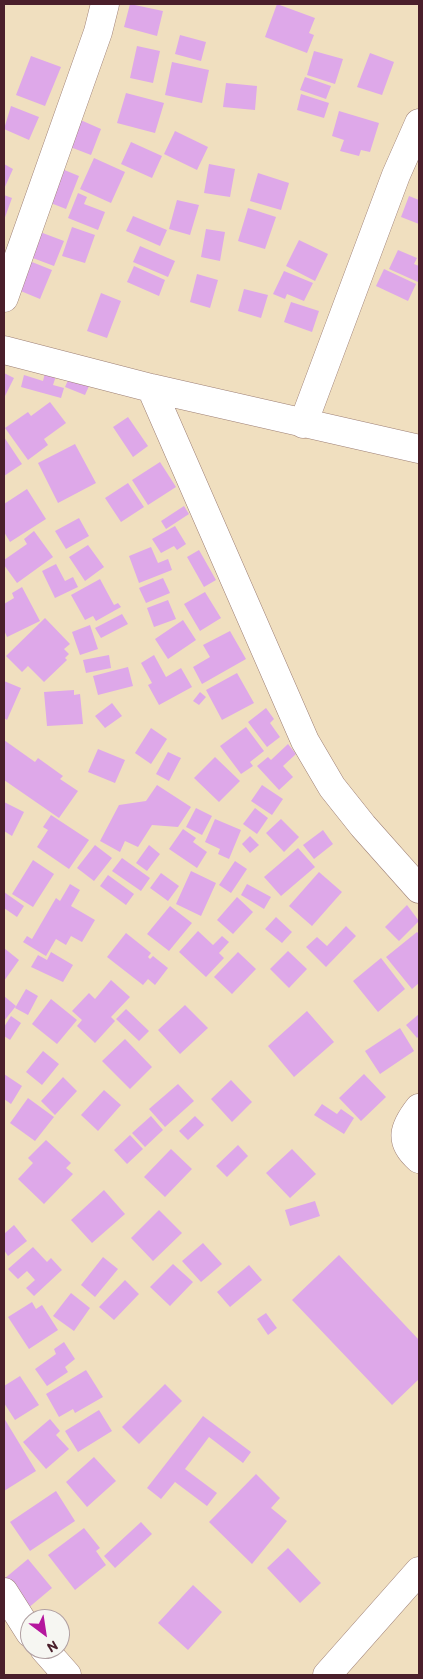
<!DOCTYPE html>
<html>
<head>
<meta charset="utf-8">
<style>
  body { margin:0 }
  #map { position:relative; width:423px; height:1679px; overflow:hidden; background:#f0dfbf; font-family:Itim,sans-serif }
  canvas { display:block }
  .frame { position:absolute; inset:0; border:5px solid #4a1f2b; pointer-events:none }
  .north { position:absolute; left:20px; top:1609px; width:50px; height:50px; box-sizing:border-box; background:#f6f6f2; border:1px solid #b1a0a2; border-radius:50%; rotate:149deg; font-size:14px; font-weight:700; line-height:20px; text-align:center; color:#4a1f2b }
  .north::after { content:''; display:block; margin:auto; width:18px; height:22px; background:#b5179e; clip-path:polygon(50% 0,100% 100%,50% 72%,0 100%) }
</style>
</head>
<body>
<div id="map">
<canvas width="423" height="1679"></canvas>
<div class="frame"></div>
<div class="north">N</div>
</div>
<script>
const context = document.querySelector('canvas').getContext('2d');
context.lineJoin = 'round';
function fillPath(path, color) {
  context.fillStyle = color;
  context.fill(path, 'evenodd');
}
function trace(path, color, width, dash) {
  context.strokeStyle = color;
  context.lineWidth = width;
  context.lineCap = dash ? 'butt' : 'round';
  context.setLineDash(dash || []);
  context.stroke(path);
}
fillPath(new Path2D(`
  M130 4 163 11 157 36 124 27Z
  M277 4 315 18 309 33 314 35 307 53 265 37Z
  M180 35 206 42 201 61 175 54Z
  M137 46 160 51 153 83 130 78Z
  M314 51 343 59 335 84 307 75Z
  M370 53 394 62 382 95 357 87Z
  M31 56 61 67 45 106 16 95Z
  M172 62 209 70 202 103 165 95Z
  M305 77 331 86 326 99 300 90Z
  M226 83 257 86 255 110 223 107Z
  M126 93 164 103 155 133 117 123Z
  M301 94 329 103 324 118 297 110Z
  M11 106 39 117 29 140 4 129Z
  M339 111 379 123 370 152 361 150 359 156 340 151 344 140 332 136Z
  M76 118 101 129 91 155 65 145Z
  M175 131 208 147 197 170 164 154Z
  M131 142 162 156 152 178 121 164Z
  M94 158 125 172 111 203 80 189Z
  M4 164 13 169 4 189Z
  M209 164 235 169 230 197 204 193Z
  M57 167 79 176 66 209 43 200Z
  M258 173 289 183 281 210 250 201Z
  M78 193 87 197 84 204 105 212 98 230 68 218Z
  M4 195 12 198 4 220Z
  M409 196 419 200V224L401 217Z
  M177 200 199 205 190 235 169 229Z
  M248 208 276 217 265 249 238 241Z
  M133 216 167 230 160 246 126 231Z
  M72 227 95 235 85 263 62 256Z
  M32 229 64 241 54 266 22 254Z
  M206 229 225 232 220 261 201 257Z
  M299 240 328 254 315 281 286 266Z
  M140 246 175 261 168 277 133 262Z
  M398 250 417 258 414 264 419 266 418 282 389 269Z
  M22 258 52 270 40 299 11 287Z
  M134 266 165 280 159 296 127 282Z
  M384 269 416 284 408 301 376 286Z
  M284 271 313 283 304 301 287 294 285 299 273 294Z
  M197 274 218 280 210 308 190 302Z
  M244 289 268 295 261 318 238 311Z
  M101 293 121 301 107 338 87 331Z
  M291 302 319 311 312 332 284 322Z
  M4 373 14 378 4 398Z
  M45 373 56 376 53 385 64 388 61 398 21 387 24 375 43 381Z
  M69 378 89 386 85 395 65 387Z
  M50 402 66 423 44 439 48 445 28 460 5 428 28 412 31 416Z
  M128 417 148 446 133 457 113 427Z
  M4 437 22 464 4 476Z
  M75 444 96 483 58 503 38 463Z
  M160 462 176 487 148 505 132 480Z
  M128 483 144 507 121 522 105 498Z
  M27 489 46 519 10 542 4 532V504Z
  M184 506 189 514 166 529 161 521Z
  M79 518 89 536 66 549 55 531Z
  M175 526 186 544 177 550 174 546 161 553 152 539Z
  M34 531 53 557 17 583 4 565V560L27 544 24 539Z
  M88 545 104 567 85 581 69 557Z
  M151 547 158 563 168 559 172 570 139 583 129 556Z
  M199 550 216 580 204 587 187 557Z
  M56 564 65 581 73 577 78 587 55 598 42 571Z
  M163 578 170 593 146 603 139 588Z
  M100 579 114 605 118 603 121 607 96 621 93 616 85 620 71 595Z
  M22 587 40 621 7 637 4 630V604L14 598 12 593Z
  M205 592 221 618 200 631 184 604Z
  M168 600 176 619 154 627 147 608Z
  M122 614 128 624 101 638 95 628Z
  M45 618 70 644 64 649 69 654 65 658 67 660 44 682 28 666 22 672 6 656Z
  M183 620 196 640 168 659 155 639Z
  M90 625 98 649 80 655 72 632Z
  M230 631 246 659 202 684 193 667 210 657 203 645Z
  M109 655 111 668 86 673 83 660Z
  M154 655 166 677 181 668 192 687 159 705 148 685 152 683 141 663Z
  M128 667 133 686 98 695 93 676Z
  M237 673 254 703 222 720 206 690Z
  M4 681 21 688 7 720 4 718Z
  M74 690V695L80 694 83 724 47 726 44 692Z
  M200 692 206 697 199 705 193 701Z
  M112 703 122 716 105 728 95 716Z
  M266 708 274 719 270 723 280 737 267 747 248 722Z
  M246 727 264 751 250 762 253 766 241 774 220 746Z
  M151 728 167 739 151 764 135 753Z
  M4 740 35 762 38 758 63 776 60 779 78 791 59 818 4 780Z
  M288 744 296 754 283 766 293 777 279 790 257 766 268 757 271 760Z
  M98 749 125 760 115 783 88 772Z
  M168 752 181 758 169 781 156 774Z
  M215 757 240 781 219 802 194 778Z
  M157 785 191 807 178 827 152 825 138 847 125 841 120 852 100 841 119 805 146 801Z
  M262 785 283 799 272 815 251 801Z
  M4 802 24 812 12 836 4 831Z
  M196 808 212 816 202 835 186 827Z
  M255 808 268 818 257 834 243 824Z
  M51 815 89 840 69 869 37 847 48 830 43 827Z
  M215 819 241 830 229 859 218 854 220 849 205 842Z
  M281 819 299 837 284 852 266 833Z
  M183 829 196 838 193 842 207 852 197 868 169 849Z
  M323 830 333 844 314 859 303 845Z
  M250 836 259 845 250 853 242 844Z
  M95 845 112 858 94 881 77 868Z
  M149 845 160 854 147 871 136 863Z
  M298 848 315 867 281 896 264 877Z
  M122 858 150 878 141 891 112 871Z
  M33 860 54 874 33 907 12 894Z
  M235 861 247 869 231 893 219 885Z
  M191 871 216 883 201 916 176 904Z
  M319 872 342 892 312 926 289 906Z
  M161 873 179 886 168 901 150 888Z
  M108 875 134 894 126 905 100 886Z
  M70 884 80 890 71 906 95 920 82 942 71 936 66 945 56 939 46 956 23 942 27 936 32 939 56 898 60 901Z
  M247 884 271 897 264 909 241 895Z
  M4 892 24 906 17 917 4 908Z
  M237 897 253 912 233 934 217 920Z
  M407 905 419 921 399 941 385 927Z
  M170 906 192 923 169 951 147 934Z
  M276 917 292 932 282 943 265 929Z
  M346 926 356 936 326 967 306 947 317 937 327 946Z
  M198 931 213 945 222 936 229 942 219 953 224 958 206 977 179 952Z
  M417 932 419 934V983L412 989 386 957Z
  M126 933 151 953 148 957 150 959 153 956 168 968 155 985 148 979 143 985 107 957Z
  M4 948 19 960 4 981Z
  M288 951 307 969 289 988 270 969Z
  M51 952 73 965 63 982 31 967 38 955 47 960Z
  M238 952 256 969 232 994 214 977Z
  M381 958 405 989 378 1012 353 981Z
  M111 980 130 997 111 1017 115 1021 95 1043 77 1026 82 1020 72 1011 89 993 95 999Z
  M26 989 38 996 28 1015 15 1008Z
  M4 996 16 1006 4 1021Z
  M51 999 77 1020 57 1044 32 1024Z
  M185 1005 208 1028 180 1054 158 1030Z
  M126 1009 149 1031 139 1041 116 1019Z
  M307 1011 334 1042 294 1077 268 1046Z
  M419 1014V1036L417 1038 406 1025Z
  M11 1016 21 1023 10 1040 4 1036V1027Z
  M400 1028 414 1051 380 1074 365 1051Z
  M125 1039 152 1067 130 1089 102 1061Z
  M43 1051 59 1064 42 1085 26 1072Z
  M4 1074 22 1086 11 1104 4 1099Z
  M364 1074 386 1097 361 1121 339 1098Z
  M63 1077 77 1091 55 1115 41 1101Z
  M231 1080 252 1102 232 1122 211 1099Z
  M178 1084 194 1101 165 1127 149 1109Z
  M104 1090 121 1105 98 1131 81 1115Z
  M28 1098 54 1117 35 1141 10 1123Z
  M322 1104 337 1114 341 1109 354 1118 344 1134 314 1115Z
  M151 1116 163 1130 145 1147 132 1133Z
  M195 1116 204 1125 188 1140 179 1131Z
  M130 1135 143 1149 127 1164 114 1150Z
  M46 1140 71 1163 66 1168 73 1174 44 1204 18 1179 33 1163 28 1158Z
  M238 1145 248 1156 227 1177 216 1166Z
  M171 1149 192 1169 165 1197 144 1177Z
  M292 1149 316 1174 290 1198 266 1173Z
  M104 1190 125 1214 92 1243 71 1220Z
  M315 1201 320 1216 290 1226 285 1210Z
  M159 1210 182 1233 153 1261 131 1238Z
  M14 1225 27 1241 8 1256 4 1250V1234Z
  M203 1243 222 1264 201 1282 182 1261Z
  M33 1247 47 1262 51 1258 62 1270 34 1296 26 1288 35 1280 27 1271 18 1279 8 1269Z
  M339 1255 419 1340V1379L392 1405 292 1300Z
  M103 1257 118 1269 95 1297 81 1285Z
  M173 1264 193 1282 170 1306 150 1287Z
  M249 1265 262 1280 230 1307 217 1292Z
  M125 1280 139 1294 114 1320 99 1307Z
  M71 1293 90 1308 74 1331 53 1316Z
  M32 1302 36 1309 42 1305 58 1330 29 1349 8 1317Z
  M266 1313 277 1328 268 1335 257 1319Z
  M64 1342 75 1359 65 1367 68 1372 47 1386 35 1369 56 1354 54 1349Z
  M86 1370 103 1397 75 1413 73 1409 59 1417 46 1394Z
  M20 1376 39 1405 15 1420 4 1403V1386Z
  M165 1384 182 1401 139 1444 122 1427Z
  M99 1410 112 1431 78 1452 65 1431Z
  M203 1416 251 1452 243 1463 209 1437 185 1469 217 1493 207 1506 175 1482 161 1499 147 1488Z
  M4 1418 36 1471 4 1491Z
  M50 1419 60 1431 56 1435 69 1449 46 1469 23 1442Z
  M94 1457 116 1481 87 1507 66 1482Z
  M256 1474 280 1498 271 1508 287 1521 252 1564 209 1522Z
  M56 1491 75 1521 30 1551 10 1522Z
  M141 1522 152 1534 115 1568 104 1556Z
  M84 1528 100 1548 96 1551 106 1565 75 1590 48 1555Z
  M288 1548 321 1583 300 1603 267 1568Z
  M28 1559 52 1588 27 1609 4 1579Z
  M193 1585 222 1612 188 1650 158 1623Z`), '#dea8e9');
const minor = new Path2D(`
  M4 298 98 32 105 4
  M4 350 151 388 419 449
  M151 388 305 741 332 787 363 826 419 889
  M303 424 396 175 419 123
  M419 1108C404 1127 398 1141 419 1159
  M4 1592 30 1633
  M44 1649 67 1675`);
const primary = new Path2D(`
  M327 1675 419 1571`);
trace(minor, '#9d7f75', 29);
trace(primary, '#9d7f75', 29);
trace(minor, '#fff', 28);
trace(primary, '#fff', 28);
</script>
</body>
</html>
